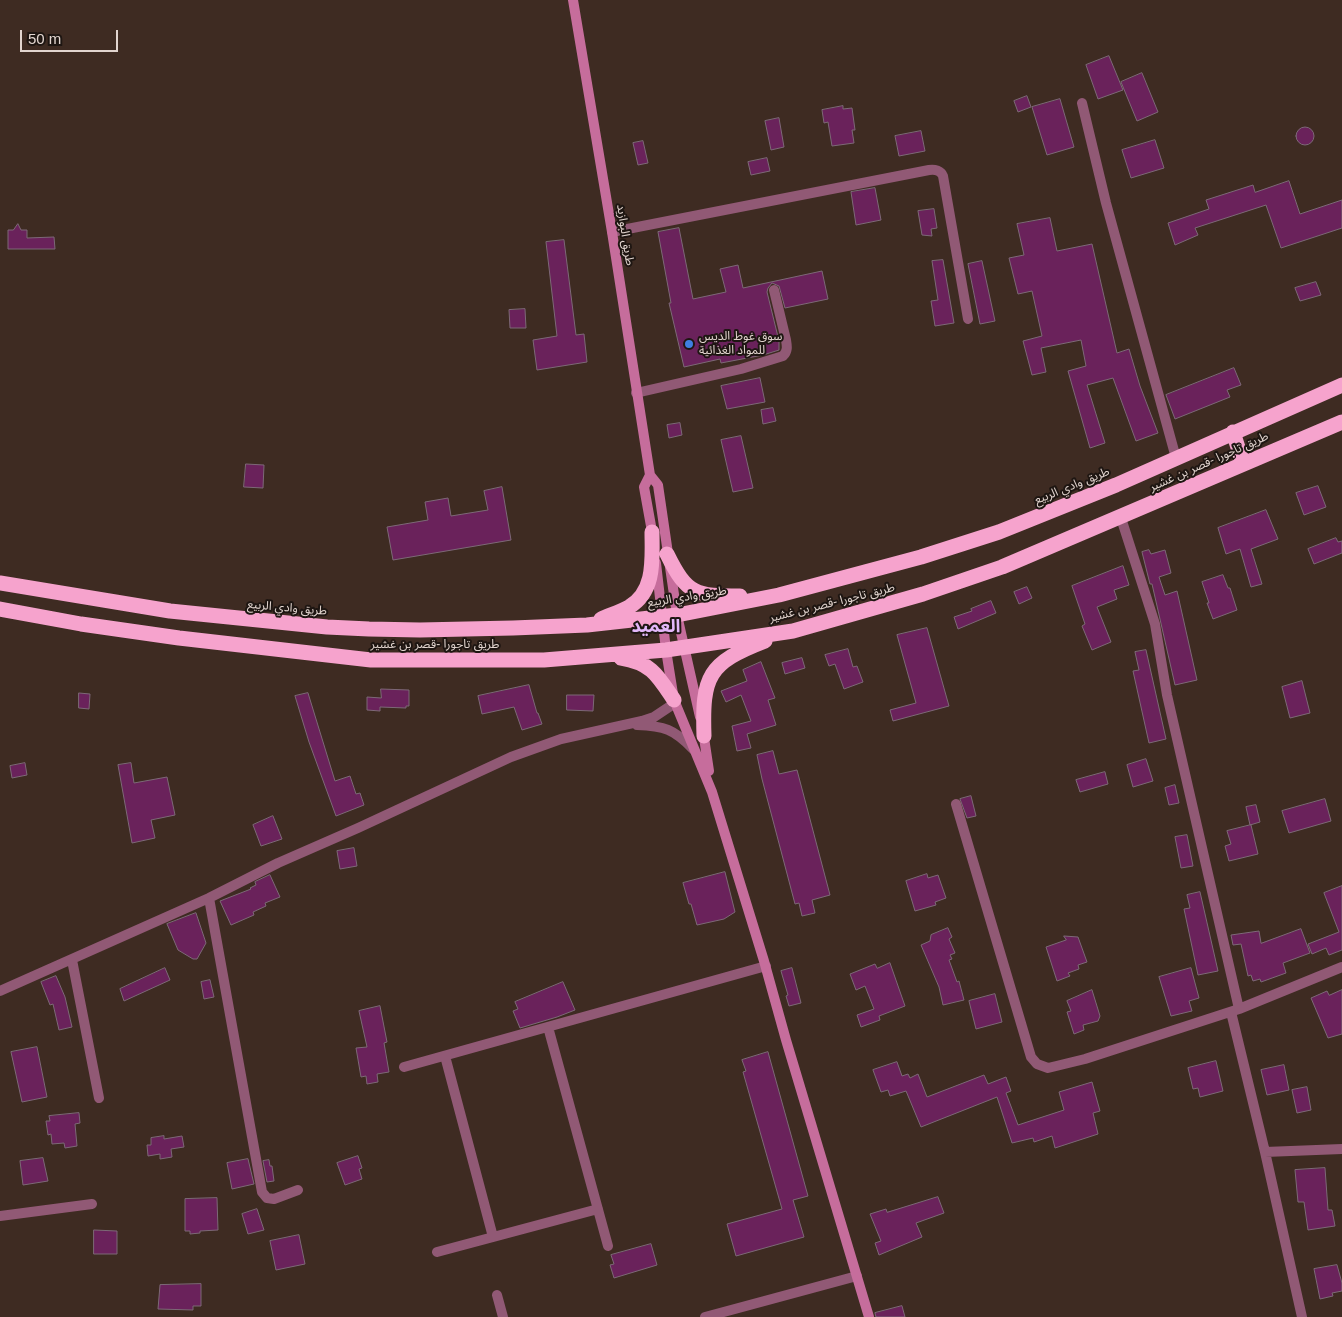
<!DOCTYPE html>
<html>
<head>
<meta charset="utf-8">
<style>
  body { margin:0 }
  #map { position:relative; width:1342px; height:1317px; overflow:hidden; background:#3e2b22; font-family:Arial,sans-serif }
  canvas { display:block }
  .scale { position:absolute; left:20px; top:30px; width:98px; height:22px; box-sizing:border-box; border:2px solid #e2d5cf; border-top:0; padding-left:6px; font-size:15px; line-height:18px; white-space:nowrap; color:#e2d5cf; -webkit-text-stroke:4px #1e1612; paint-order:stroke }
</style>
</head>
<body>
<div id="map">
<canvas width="1342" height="1317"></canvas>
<div class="scale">50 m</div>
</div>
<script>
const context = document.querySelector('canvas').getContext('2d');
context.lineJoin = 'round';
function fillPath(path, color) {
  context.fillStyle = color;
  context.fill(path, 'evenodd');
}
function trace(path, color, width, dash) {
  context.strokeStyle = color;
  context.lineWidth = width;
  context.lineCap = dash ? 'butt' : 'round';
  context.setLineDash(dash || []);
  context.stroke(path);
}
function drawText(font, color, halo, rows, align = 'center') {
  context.font = font + ' Arial,"Noto Sans Arabic",sans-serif';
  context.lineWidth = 4;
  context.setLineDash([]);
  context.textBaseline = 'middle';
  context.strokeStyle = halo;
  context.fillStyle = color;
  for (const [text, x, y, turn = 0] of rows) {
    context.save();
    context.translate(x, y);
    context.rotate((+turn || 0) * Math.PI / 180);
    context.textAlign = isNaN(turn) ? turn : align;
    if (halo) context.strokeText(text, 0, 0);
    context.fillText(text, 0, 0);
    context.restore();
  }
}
const building = new Path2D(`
  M1109 56 1123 90 1098 99 1086 65Z
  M1142 73 1158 112 1137 121 1121 82Z
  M1027 96 1031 107 1018 112 1014 101Z
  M1060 99 1074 147 1047 155 1032 107Z
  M843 106V109L852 108 855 130H852L854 143 832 146 828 122 824 123 822 110Z
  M779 118 784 147 771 150 765 121Z
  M1296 136a9 9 0 1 1 18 0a9 9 0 1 1-18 0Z
  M921 131 925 151 899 156 895 136Z
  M1155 140 1164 168 1131 178 1122 150Z
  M643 141 648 163 638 165 633 143Z
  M767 158 770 171 751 175 748 162Z
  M1289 181 1300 214 1342 200V228L1281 248 1266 205 1195 228 1198 235 1175 245 1168 223 1209 209 1206 200 1253 185 1255 192Z
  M875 188 881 220 856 225 851 192Z
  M934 209 937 228 931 229 932 236 922 235 918 211Z
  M1050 218 1057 251 1092 244 1117 353 1129 349 1140 386 1158 433 1136 441 1113 378 1087 385 1105 443 1090 448 1068 371 1086 366 1081 340 1041 348 1046 372 1032 375 1023 341 1042 336 1032 291 1018 294 1009 258 1024 255 1017 224Z
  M18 224 21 230H27V238L54 237 55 249H8V230H13Z
  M679 228 693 299 726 292 720 269 738 265 743 288 822 271 828 299 785 308 779 286 772 283 768 288 767 292 779 341V350L763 355 721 363 720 359 684 367 669 303H671L658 232Z
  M564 240 576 335 584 334 587 362 537 370 533 340 557 336 546 242Z
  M943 260 954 323 935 326 931 301 938 300 932 261Z
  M982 261 995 321 980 324 968 264Z
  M1316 282 1321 295 1300 301 1295 288Z
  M525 309 526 328H510L509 310Z
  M1234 368 1241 385 1227 390 1230 397 1175 419 1166 395Z
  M760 378 765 402 727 409 721 386Z
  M773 408 776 421 763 424 761 410Z
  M680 423 682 435 669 438 667 425Z
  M741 436 753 488 733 492 721 440Z
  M246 464 264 465 263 488 244 487Z
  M1318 486 1326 507 1304 515 1296 493Z
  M502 487 511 540 393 560 387 527 428 520 425 502 448 498 451 516 488 510 484 491Z
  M1266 510 1278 539 1251 549 1262 584 1251 587 1240 549 1226 554 1218 528Z
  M1336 538 1338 542 1342 541V553L1314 564 1308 549Z
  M1149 550 1151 554 1165 550 1171 573 1159 577 1165 595 1177 591 1197 680 1175 685 1152 584H1150L1142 552Z
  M1123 566 1129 585 1114 590 1117 599 1097 607 1111 642 1092 650 1082 626 1085 624 1072 586Z
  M1223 575 1228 588H1230L1237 610 1213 619 1207 603H1209L1202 582Z
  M1027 587 1032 598 1019 604 1014 592Z
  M991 601 996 613 958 629 954 617 972 611 971 609Z
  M927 628 949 706 893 721 890 710 916 703 897 635Z
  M848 649 853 667 857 666 863 682 844 689 835 664 829 666 825 655Z
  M1146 650 1166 739 1149 743 1133 671 1139 670 1135 652Z
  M802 658 805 668 785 674 782 663Z
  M761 662 775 698 768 700 776 725 747 734 751 748 737 751 732 726 751 721 741 695 726 702 721 691 747 681 743 670Z
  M1302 681 1310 713 1290 718 1282 687Z
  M529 685 537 713H538L542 724 522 730 514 707 482 714 478 696Z
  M381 689 409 690V706H406V708L380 707V711L367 710V697L381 698Z
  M79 693 90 694 89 709 79 708Z
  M308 693 335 781 350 776 356 794 360 793 364 805 336 816 309 742 295 696Z
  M567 695H594L593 711 567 710Z
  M773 751 779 774 797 770 830 895 812 900 815 913 802 916 799 903 795 904 762 779 757 755Z
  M1146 759 1153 781 1133 787 1127 765Z
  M25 763 27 775 12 778 10 766Z
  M131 763 134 783 167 777 175 815 151 820 155 838 132 843 118 765Z
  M1105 772 1108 784 1080 792 1076 780Z
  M1175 785 1179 803 1169 805 1165 788Z
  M971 796 976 816 967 818 960 799Z
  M1325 799 1331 821 1289 833 1282 811Z
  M1256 805 1260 822 1250 825 1246 807Z
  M273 816 282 839 261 846 253 825Z
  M1251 825 1258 854 1229 861 1225 846 1231 844 1227 831Z
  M1187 835 1193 866 1181 868 1175 837Z
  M354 848 357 866 340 869 337 851Z
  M725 872 735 912 724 919 697 925 691 904H689L683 883Z
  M927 874 928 878 938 875 946 898 935 902 936 905 915 911 906 881Z
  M270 875 280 897 265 903 266 906 253 912 254 915 231 925 220 901 251 889 250 888 256 885 255 882Z
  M1342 886V950L1329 955 1326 948 1312 954 1308 944 1339 932 1324 893Z
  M1200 892 1218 971 1198 975 1184 909 1190 908 1187 895Z
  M196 913 206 943 197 959H193L178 950 167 924Z
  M948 928 952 937 949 939 955 953 950 955 952 959 949 960 957 982 959 981 964 1000 943 1005 939 987 921 945 930 941 931 935Z
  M1301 929 1310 953 1283 963 1286 973 1261 982 1260 979 1253 981 1251 975 1248 976 1241 944 1233 945 1231 935 1259 931 1261 943Z
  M1064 936 1078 937 1087 962 1078 965 1079 969 1068 973 1070 976 1057 981 1046 947 1066 940Z
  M890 963 905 1006 879 1016 880 1020 861 1027 857 1015 874 1009 865 986 856 990 850 974 875 964 877 968Z
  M165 968 170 980 124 1001 120 989Z
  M792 968 801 1003 789 1006 786 996 788 995 781 971Z
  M1191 968 1199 998 1189 1001 1192 1011 1171 1016 1159 977Z
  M56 976 65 997 72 1027 59 1030 53 1004 50 1005 41 982Z
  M210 980 214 997 204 999 201 982Z
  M563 982 575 1010 557 1017 520 1028 513 1011 518 1009 515 1002Z
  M1092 990 1100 1016 1098 1021 1083 1025 1084 1030 1074 1034 1067 1012 1071 1011 1067 1001Z
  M1342 990V1034L1328 1038 1311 998 1327 991 1329 995Z
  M995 994 1002 1022 976 1029 969 1001Z
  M380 1006 387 1042 384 1043 389 1072 377 1074 378 1082 367 1084 366 1076 361 1077 356 1048 367 1047 359 1011Z
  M37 1047 47 1097 22 1102 11 1052Z
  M768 1052 808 1196 793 1200 804 1237 736 1256 727 1224 782 1209 743 1072 746 1071 742 1060Z
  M1216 1061 1223 1091 1200 1097 1198 1088 1193 1089 1188 1068Z
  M897 1062 902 1076 908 1074 910 1078 918 1074 927 1097 984 1075 988 1084 1006 1077 1011 1091 1006 1093 1018 1125 1064 1110 1059 1092 1092 1082 1100 1111 1093 1113 1098 1134 1055 1148 1052 1136 1034 1142 1033 1138 1012 1143 997 1097 921 1127 906 1091 890 1096 888 1090 881 1092 873 1070Z
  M1284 1065 1289 1090 1267 1095 1261 1070Z
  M1307 1087 1311 1110 1297 1113 1292 1090Z
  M79 1113 80 1123 75 1124 77 1146 65 1148 64 1143 52 1144 51 1134 48 1135 46 1121H50L49 1116Z
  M164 1136V1139L182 1136 184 1147 171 1149 172 1157 160 1159V1154L148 1156 147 1145H151V1138Z
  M358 1156 362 1168 359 1169 362 1179 345 1185 337 1163Z
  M43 1158 48 1181 23 1185 20 1161Z
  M248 1159 254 1184 232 1189 227 1163Z
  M269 1160 270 1166H272L274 1181 267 1182 263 1161Z
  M1325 1168 1328 1210H1332L1335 1226 1308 1230 1304 1202H1298L1295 1170Z
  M938 1197 944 1213 916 1223 922 1237 879 1255 875 1243 881 1241 870 1214 886 1209 887 1212Z
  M217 1198 218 1230 200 1231V1233L190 1234V1231H185V1199Z
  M257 1209 264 1230 248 1234 242 1214Z
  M94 1230 117 1231V1254H94Z
  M299 1235 305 1264 276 1270 270 1241Z
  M651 1244 657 1265 614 1278 610 1265 614 1264 611 1255Z
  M1337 1265 1342 1283V1291L1332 1293 1333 1296 1320 1299 1314 1269Z
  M201 1284V1306H193V1310L158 1309 160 1285Z
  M902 1306 905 1317H876L875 1313Z`);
fillPath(building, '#6a225b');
trace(building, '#7d6977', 1);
trace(new Path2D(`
  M1082 103 1106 203 1176 458
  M612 232 929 170C935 169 941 171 943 176L968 319
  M636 393 741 369 783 356C788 351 787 346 786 340L774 290
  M1121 518 1155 624 1167 695 1239 1009
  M637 725C664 726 674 729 693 749
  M956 804 1031 1057 1037 1064 1048 1068 1085 1059 1239 1009 1342 967
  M209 898 262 1192 267 1198 274 1199 298 1190
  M72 960 99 1098
  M0 991 209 898 278 863 358 828 511 757 561 739 642 721 654 717 675 703
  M1231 1012 1265 1152 1302 1317
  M548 1027 608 1246
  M445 1056 493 1237
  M404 1067 766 966
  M1265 1152 1342 1149
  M0 1216 92 1204
  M437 1252 598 1209
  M497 1295 503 1317
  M705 1317 857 1276`), '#915975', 10);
trace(new Path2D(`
  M573 0 612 232 650 475
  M650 475 644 487 653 537
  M650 475 658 485 677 615 700 717
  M656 563 666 650 674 700 712 792 764 961 786 1040 869 1317
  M703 731 709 771`), '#c66d9c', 10);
trace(new Path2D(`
  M1233 432 1243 463
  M667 554C687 595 696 596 740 596
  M0 583 170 611 327 627 369 629 420 630 513 628 587 625 677 615 779 595 921 557 999 532 1116 485 1342 385
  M0 609 81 624 179 638 371 660H544L666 650 793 631 923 594 1002 567 1342 422
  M601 619C610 615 620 612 629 607 656 591 652 558 652 532
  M621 658C652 663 658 676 674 700
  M704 736C702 676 708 663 765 641`), '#f6a3cd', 15);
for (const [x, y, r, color] of [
  [689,344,5,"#3f7fe0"]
]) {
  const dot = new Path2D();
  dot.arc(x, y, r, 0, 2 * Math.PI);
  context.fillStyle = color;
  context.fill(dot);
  trace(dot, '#1e1612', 2);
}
drawText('12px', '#e2d5cf', '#1e1612', [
  ["طريق البوازيد",625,235,81],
  ["طريق تاجورا -قصر بن غشير",1209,462,-24],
  ["طريق وادي الربيع",1072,486,-22],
  ["طريق وادي الربيع",687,597,-9],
  ["طريق تاجورا -قصر بن غشير",832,603,-14],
  ["طريق وادي الربيع",287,608,5],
  ["طريق تاجورا -قصر بن غشير",435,645]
]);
drawText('12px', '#e2d5cf', '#1e1612', [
  ["سوق غوط الديس",699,337],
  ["للمواد الغذائية",699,351]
], 'left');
drawText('bold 18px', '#e2b7f9', '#1e1612', [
  ["العميد",656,627]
]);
</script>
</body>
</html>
